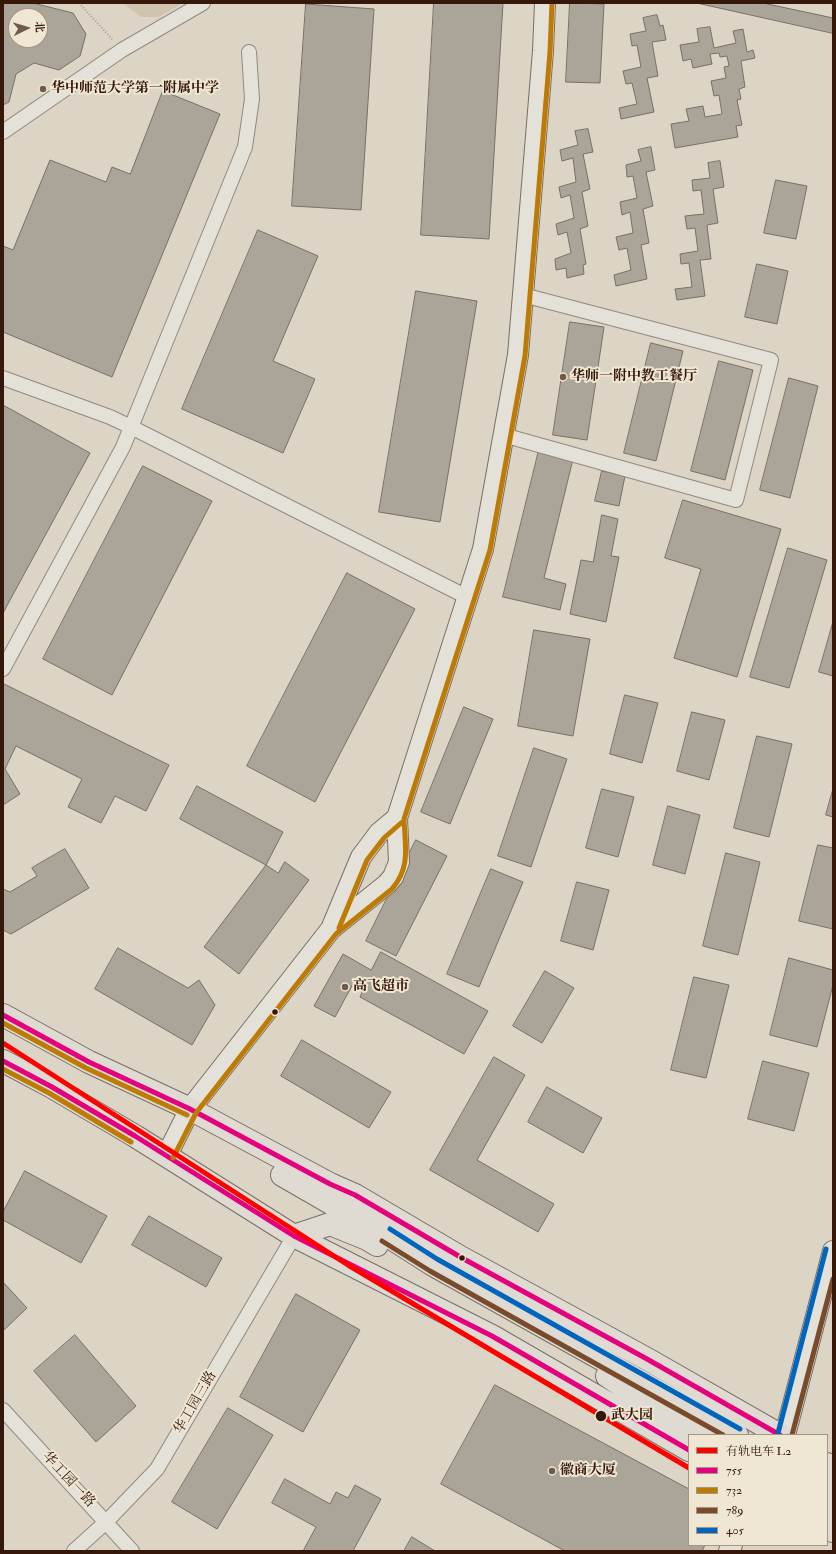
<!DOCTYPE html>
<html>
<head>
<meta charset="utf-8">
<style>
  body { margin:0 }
  #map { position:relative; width:836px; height:1554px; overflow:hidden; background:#dcd4c5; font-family:"IM FELL Double Pica","Noto Serif SC",serif }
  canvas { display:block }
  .frame { position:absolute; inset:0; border:4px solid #351809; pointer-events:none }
  .legend { position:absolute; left:688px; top:1434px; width:140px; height:112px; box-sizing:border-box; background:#efe6d3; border:1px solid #a59482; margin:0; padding:5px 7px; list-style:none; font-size:12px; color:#351809 }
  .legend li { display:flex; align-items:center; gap:8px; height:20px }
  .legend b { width:20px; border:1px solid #a59482 }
  .north { position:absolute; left:8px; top:8px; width:40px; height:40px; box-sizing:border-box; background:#efe6d3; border:1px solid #a59482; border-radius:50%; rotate:85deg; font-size:11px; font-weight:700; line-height:16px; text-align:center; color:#351809 }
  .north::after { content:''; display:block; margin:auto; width:14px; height:18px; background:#6f5a4b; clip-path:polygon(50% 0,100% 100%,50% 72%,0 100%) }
</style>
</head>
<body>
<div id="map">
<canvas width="836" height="1554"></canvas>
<div class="frame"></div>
<ul class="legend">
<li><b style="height:5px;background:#f00"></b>有轨电车 L2</li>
<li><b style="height:5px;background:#e5007d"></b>755</li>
<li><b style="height:5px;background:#bd7b03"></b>732</li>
<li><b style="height:5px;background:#7a4b2a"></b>789</li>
<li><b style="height:5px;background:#0065bd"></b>405</li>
</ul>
<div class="north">北</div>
</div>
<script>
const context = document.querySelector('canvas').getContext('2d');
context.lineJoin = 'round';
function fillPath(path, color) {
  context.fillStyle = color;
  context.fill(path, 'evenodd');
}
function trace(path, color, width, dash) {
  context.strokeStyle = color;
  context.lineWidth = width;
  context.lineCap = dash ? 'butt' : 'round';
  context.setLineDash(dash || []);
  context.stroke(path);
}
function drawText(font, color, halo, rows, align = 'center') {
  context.font = font + ' "IM FELL Double Pica","Noto Serif SC",serif';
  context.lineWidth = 4;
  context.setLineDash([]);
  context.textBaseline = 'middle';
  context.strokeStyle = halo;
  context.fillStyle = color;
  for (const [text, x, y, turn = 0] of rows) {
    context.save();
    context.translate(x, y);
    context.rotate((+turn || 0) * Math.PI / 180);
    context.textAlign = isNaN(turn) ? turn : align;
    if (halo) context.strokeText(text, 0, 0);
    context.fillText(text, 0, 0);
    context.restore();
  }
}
fillPath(new Path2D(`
  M123 3H183L159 17H141Z`), '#d1c4af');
const building = new Path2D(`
  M3 3H33L73 13 86 34 80 56 59 70 34 63 16 74 9 102 3 105ZM16 16H40V40H16Z
  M434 3H503L489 239 421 235Z
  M570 3 604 4 600 83 566 82Z
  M697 3H763L833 18V33Z
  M306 4 374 9 361 210 292 206Z
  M657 15 660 26 663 25 666 40 652 42 658 76 647 78 654 112 621 119 619 108 637 104 632 83 626 84 623 71 641 67 637 45 632 46 630 34 646 31 643 18Z
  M710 27 714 48 736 43 733 31 743 29 747 52 753 50 755 58 741 61 745 87 739 89 741 99 737 100 742 125 736 126 738 137 675 148 671 124 689 121 686 109 703 106 705 117 722 114 719 95 714 96 711 81 726 78 724 67 729 66 727 56 720 57 719 53 710 54 712 64 693 68 691 59 683 61 680 45 699 42 697 29Z
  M163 91 220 114 112 377 3 332V246L13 250 50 160 106 182 112 167 130 174Z
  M588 129 593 152 583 154 590 189 582 192 588 226 580 229 586 264 583 265 584 274 567 278 566 268 556 270 555 259 571 253 567 232 558 235 556 224 574 218 570 195 561 198 559 187 576 182 573 158 562 161 560 150 578 145 575 131Z
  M651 147 655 170 646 172 653 206 643 209 649 243 641 245 647 279 616 286 614 275 631 270 627 248 619 250 616 237 633 233 630 212 622 215 620 202 637 198 633 176 627 177 626 165 641 161 638 150Z
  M720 161 724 187 713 189 718 223 707 225 711 259 700 260 705 296 677 300 675 289 692 287 689 263 681 264 680 254 698 251 695 228 687 229 685 216 704 214 701 190 693 191 692 180 710 178 708 163Z
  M776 180 807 186 796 239 764 233Z
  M258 230 318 256 273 361 315 379 283 453 182 409Z
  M757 264 788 271 777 324 745 317Z
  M416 291 477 301 440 522 379 512Z
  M570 322 604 327 587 440 553 435Z
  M651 343 683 351 656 461 624 453Z
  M719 361 753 370 725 480 691 471Z
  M789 378 818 386 790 498 760 490Z
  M3 405 90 453 3 613Z
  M540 446 574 455 544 578 566 584 560 610 503 597Z
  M143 466 212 501 112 695 43 659Z
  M602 471 625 476 619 506 595 501Z
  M683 500 781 529 737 677 674 658 701 569 665 558Z
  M602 515 618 519 611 556 619 557 606 622 570 614 581 560 593 562Z
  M788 548 827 560 789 688 750 677Z
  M347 573 415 609 315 802 247 766Z
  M833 622V676L819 672Z
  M534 630 590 639 573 736 518 726Z
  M4 684 169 765 146 811 115 796 101 823 68 807 82 779 16 746 5 769 20 794 3 805V686Z
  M625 695 658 703 642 763 610 754Z
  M464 707 493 719 450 824 421 812Z
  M692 712 725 720 709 780 677 771Z
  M757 736 792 744 769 837 734 828Z
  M534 748 567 759 531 867 498 856Z
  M197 786 283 832 266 865 180 819Z
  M602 789 634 797 618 857 586 848Z
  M833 789V817L826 815Z
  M668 806 700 815 685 874 653 865Z
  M416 840 447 856 396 956 366 941Z
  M818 845 833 848V929L799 921Z
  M65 849 89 888 11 934 3 930V889L10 892 37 876 32 868Z
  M726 853 760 862 738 955 703 946Z
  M285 862 309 880 239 974 204 947 266 865 278 873Z
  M491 869 523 882 479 987 447 974Z
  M577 882 609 890 593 950 561 941Z
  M118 948 188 988 199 980 215 1005 192 1045 95 989Z
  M381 952 488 1011 464 1054 360 997 363 990 353 984 335 1017 314 1006 343 954 371 970Z
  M789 958 833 970V985L817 1047 770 1035Z
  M545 971 574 988 542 1043 513 1026Z
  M694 977 729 985 706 1078 671 1070Z
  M302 1040 391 1092 369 1128 281 1076Z
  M494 1057 525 1075 477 1160 554 1204 538 1232 430 1170Z
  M763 1061 809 1073 794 1131 748 1119Z
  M547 1087 602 1118 583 1153 528 1122Z
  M25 1171 107 1216 81 1263 3 1220V1212Z
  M149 1216 222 1258 206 1287 132 1245Z
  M3 1282 27 1308 3 1331Z
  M296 1294 360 1330 303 1432 240 1397Z
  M75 1335 136 1406 96 1442 34 1371Z
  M495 1385 689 1489V1545H705L702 1551H565L441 1484Z
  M228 1408 273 1435 217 1529 172 1502Z
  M285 1479 330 1504 336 1492 348 1498 355 1485 381 1499 353 1551H303L316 1527 272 1503Z
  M412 1537 435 1551H404Z`);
fillPath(building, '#aba498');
trace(building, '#786f65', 1);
const street = new Path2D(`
  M3 132 122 50 203 3
  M3 378 110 417 131 427 467 597
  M503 435 736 500 771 360 523 295
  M3 669 123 447 245 147 252 99 249 52
  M3 1410 132 1551
  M74 1551 106 1522 157 1469 294 1236`);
const secondary = new Path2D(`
  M331 929 361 857 379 833 397 818
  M167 1155 190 1109 331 929 387 884 393 877 399 862 397 818 483 549 518 355 543 51 545 3
  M785 1435 833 1251
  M729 1551 732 1545`);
const primary = new Path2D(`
  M3 1015 89 1062 190 1109 330 1184 355 1195 462 1258 647 1359 780 1435
  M3 1061 52 1087 135 1136 294 1236 492 1336 689 1450
  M282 1175 386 1235 433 1265 737 1435
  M294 1236 330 1224 367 1239 377 1245
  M607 1376 647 1403 703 1435
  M827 1464 833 1468
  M827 1485 833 1489
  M827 1506 833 1509
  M827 1527 833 1531`);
trace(street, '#91887e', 16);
trace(secondary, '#786f65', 22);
trace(primary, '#786f65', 24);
trace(new Path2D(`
  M79 3 113 40`), '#a49e95', 2, [1, 2]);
trace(street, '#e4e1d9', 14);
trace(secondary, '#e4e1d9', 20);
trace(primary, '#dfdbd2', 22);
trace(new Path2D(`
  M3 1015 89 1062 190 1109 330 1184 355 1195 462 1258 647 1359 780 1435
  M3 1061 52 1087 135 1136 294 1236 492 1336 689 1450`), '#e5007d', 5);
trace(new Path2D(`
  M339 928 367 860 384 838 401 823
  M3 1023 86 1068 187 1115
  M3 1069 49 1093 131 1142
  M173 1158 196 1113 336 934 392 889C411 867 405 846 404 819L490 550 525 356 550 52 552 3`), '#bd7b03', 5);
trace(new Path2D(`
  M382 1241 430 1271 723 1435
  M792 1435 833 1279`), '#7a4b2a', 5);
trace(new Path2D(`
  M390 1229 437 1259 740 1429
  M778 1433 826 1249`), '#0065bd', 5);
trace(new Path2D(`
  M3 1043 348 1265 689 1468`), '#f00', 5);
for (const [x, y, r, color] of [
  [43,89,4,"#6f5a4b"],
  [563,377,4,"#6f5a4b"],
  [345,987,4,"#6f5a4b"],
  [275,1012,3.5,"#351809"],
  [462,1258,3.5,"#351809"],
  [601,1416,6,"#351809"],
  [552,1471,4,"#6f5a4b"]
]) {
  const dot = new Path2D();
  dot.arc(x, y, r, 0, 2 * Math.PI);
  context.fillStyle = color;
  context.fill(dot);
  trace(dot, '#efe6d3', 1.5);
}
drawText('bold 14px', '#351809', '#efe6d3', [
  ["华中师范大学第一附属中学",51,89],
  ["华师一附中教工餐厅",571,377],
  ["高飞超市",353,987],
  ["徽商大厦",560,1471]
], 'left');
drawText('14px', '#351809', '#efe6d3', [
  ["华工园三路",196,1403,-60],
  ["华工园一路",68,1480,47]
]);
drawText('bold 14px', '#351809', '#efe6d3', [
  ["武大园",611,1416]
], 'left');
</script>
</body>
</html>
